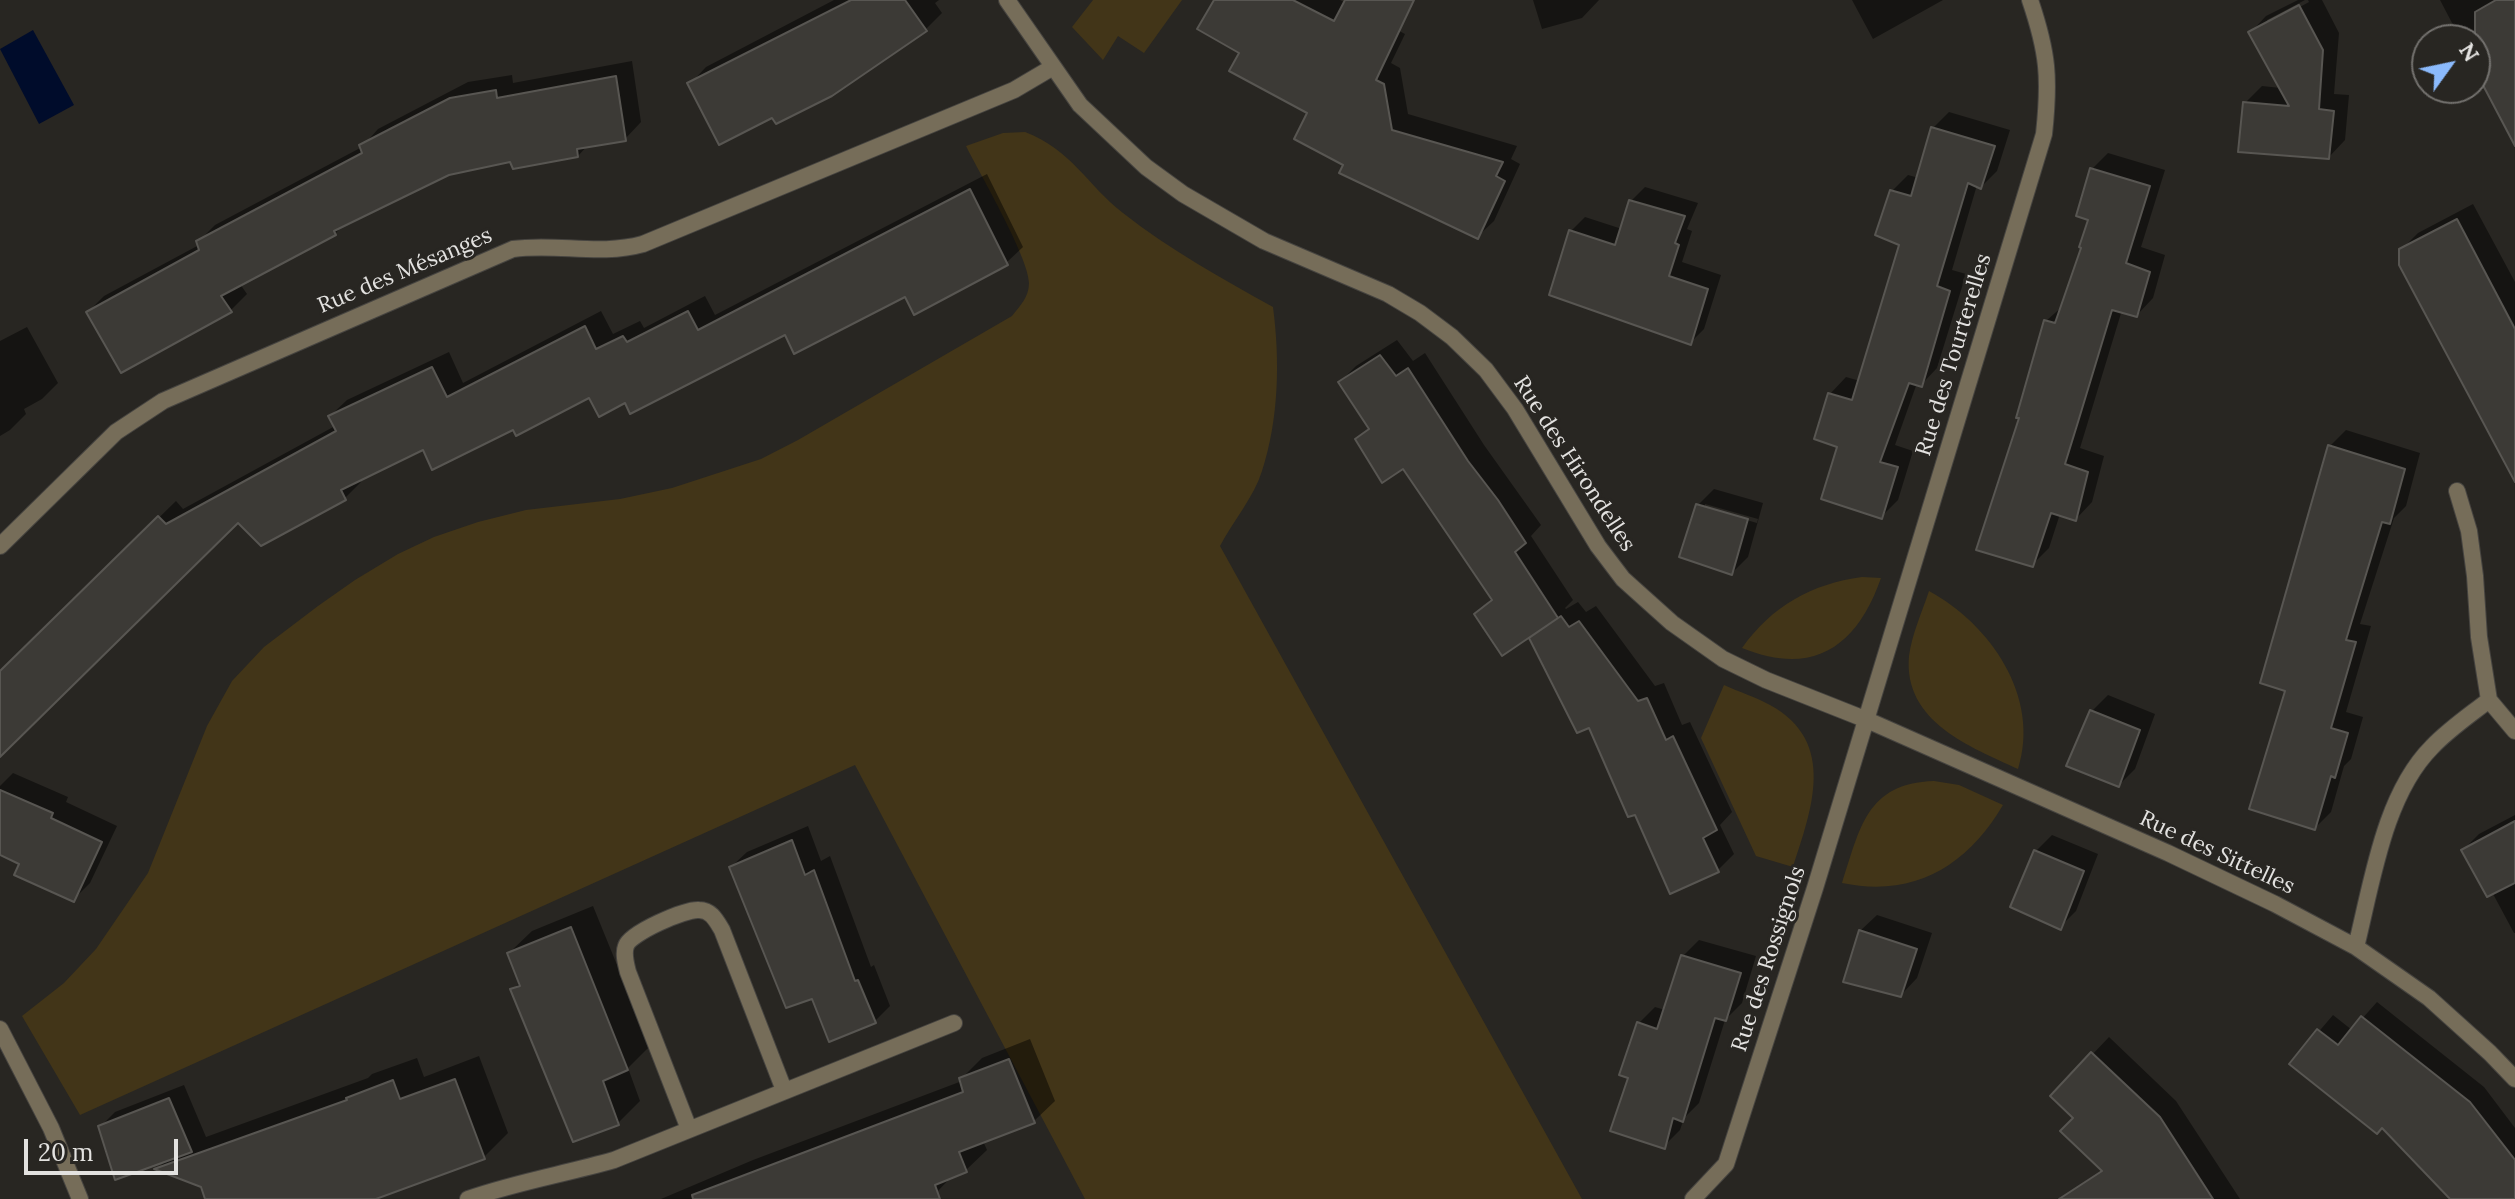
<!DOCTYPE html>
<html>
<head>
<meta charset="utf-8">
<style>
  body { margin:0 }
  #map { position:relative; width:2515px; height:1199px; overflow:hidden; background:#282622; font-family:Lora,serif }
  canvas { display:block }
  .north { position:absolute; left:2411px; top:24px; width:80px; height:80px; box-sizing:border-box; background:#282622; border:2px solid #73716e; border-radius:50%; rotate:57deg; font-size:22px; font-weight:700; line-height:32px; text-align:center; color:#e3e2e0 }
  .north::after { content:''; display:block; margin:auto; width:28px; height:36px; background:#8bbafc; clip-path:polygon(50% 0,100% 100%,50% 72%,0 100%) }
  .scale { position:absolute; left:24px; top:1139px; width:154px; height:36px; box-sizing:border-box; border:4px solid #e3e2e0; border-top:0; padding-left:10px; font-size:24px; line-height:28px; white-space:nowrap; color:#e3e2e0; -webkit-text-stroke:6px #282622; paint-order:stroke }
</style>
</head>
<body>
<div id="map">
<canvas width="2515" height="1199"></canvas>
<div class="north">N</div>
<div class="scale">20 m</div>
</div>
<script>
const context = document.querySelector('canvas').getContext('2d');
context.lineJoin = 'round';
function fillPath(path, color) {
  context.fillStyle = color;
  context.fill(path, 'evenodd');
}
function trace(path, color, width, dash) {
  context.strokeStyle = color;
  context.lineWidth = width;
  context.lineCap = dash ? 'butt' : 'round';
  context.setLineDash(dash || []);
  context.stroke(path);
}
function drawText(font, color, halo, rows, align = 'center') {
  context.font = font + ' Lora,serif';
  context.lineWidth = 6;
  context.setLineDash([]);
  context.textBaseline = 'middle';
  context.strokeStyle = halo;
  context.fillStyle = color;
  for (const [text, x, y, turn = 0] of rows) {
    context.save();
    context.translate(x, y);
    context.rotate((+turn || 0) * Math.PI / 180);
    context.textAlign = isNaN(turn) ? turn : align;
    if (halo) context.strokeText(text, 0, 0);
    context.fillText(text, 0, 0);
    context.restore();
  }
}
fillPath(new Path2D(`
  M1093 0H1182L1144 53 1118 36 1103 60 1072 27Z
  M1025 132C1072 150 1086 184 1123 213 1170 250 1221 278 1273 307 1280 360 1279 419 1262 471 1254 497 1233 521 1220 546L1582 1199H1085L855 765 80 1115 22 1016 64 983 96 949 148 873 207 726 232 681 264 647 318 606 355 580 398 554 434 537 478 522 526 510 620 499 672 488 761 459 798 440 1012 316C1020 306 1029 297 1029 283 1029 258 980 174 966 146L1003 133Z
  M1862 577 1881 578C1857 647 1813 677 1742 648 1772 606 1811 584 1862 577Z
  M1929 591C1990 624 2041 697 2018 769 1971 747 1903 722 1909 656 1912 634 1922 612 1929 591Z
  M1724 685C1739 692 1756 697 1770 705 1838 742 1811 811 1793 867L1756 856 1701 738Z
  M1934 781 1959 785 2003 805C1967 866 1914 898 1842 883 1860 829 1866 783 1934 781Z`), '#423518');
fillPath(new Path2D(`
  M33 30 74 105 39 124 0 49Z`), '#000c2b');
fillPath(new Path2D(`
  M834 0H939L935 3 942 13 926 29 831 94 773 116 690 84 706 67Z
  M1216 0H1340L1405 34 1391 63 1400 68 1408 114 1517 146 1511 159 1520 164 1494 221 1477 237 1346 164 1310 112 1241 52Z
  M1533 0H1599L1582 18 1542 29Z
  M1852 0H1943L1873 39Z
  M2298 0H2305L2267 20V25L2309 2 2308 0H2322L2339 33 2334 94 2349 95 2345 140 2329 157 2245 103 2262 86 2281 88 2250 33 2266 16Z
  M2440 0H2515V142L2475 66V40H2461Z
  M632 61 641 122 625 139 588 145 578 156 511 160 448 173 345 223 335 234 240 284 247 294 230 311 88 312 104 296 199 245 198 242 215 225 362 147 378 129 468 82 512 75 513 83Z
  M1949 112 2010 130 1997 171 1981 187 1977 185 1952 270 1966 274 1937 368 1921 385 1917 383 1895 445 1913 451 1898 500 1882 516 1839 446 1830 394 1846 377 1860 381 1901 244 1892 191 1908 175 1919 178 1933 128Z
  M2108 153 2165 170 2141 247 2165 255 2153 298 2137 315 2122 310 2080 448 2104 456 2092 502 2076 519 2060 514 2049 548 2033 564 2022 417 2046 321 2064 305 2091 219 2092 169Z
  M987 174 1023 247 1006 263 786 333 626 400 590 395 514 427 424 448 360 479 361 482 345 498 238 521 0 713V673L176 501 183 509 335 426 330 416 347 400 449 352 463 383 601 311 613 334 640 321 644 328 705 296 715 315Z
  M1645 187 1698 203 1687 229 1692 231 1682 262 1721 275 1704 329 1690 343 1571 231 1585 217 1622 229 1631 201Z
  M2473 204 2515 282V478L2401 250 2418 233Z
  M27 327 58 383 42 399 24 409 26 414 10 430 0 436V341Z
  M1397 340 1413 361 1425 353 1484 445 1541 525 1531 536 1573 600 1565 608 1566 609 1578 602 1586 612 1596 606 1655 686 1664 683 1682 725 1690 722 1732 812 1720 825 1734 854 1718 870 1671 891 1636 812 1590 725 1531 639 1539 631 1476 614 1493 597 1403 467 1357 440 1370 427 1340 382 1356 366Z
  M2346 430 2420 453 2406 506 2394 518 2360 624 2371 626 2346 712 2363 717 2351 759 2344 766 2331 812 2315 828 2287 689 2330 446Z
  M1714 489 1763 503 1748 557 1732 573 1698 505ZM1705 504 1758 519 1757 523 1705 508Z
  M2108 695 2155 714 2135 769 2119 785 2092 711Z
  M13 773 68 797 66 802 117 826 90 883 73 900 21 863 0 853V786Z
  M2515 815V933H2514L2492 892 2463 850 2479 834Z
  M808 826 821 861 830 856 871 967 874 965 890 1006 874 1022 813 997 731 867 747 852Z
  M2052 835 2098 854 2076 911 2060 927 2036 851Z
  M593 906 650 1046 628 1068 640 1101 618 1123 513 990 520 982 509 953 532 931Z
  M1877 915 1932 933 1917 978 1901 995 1860 931Z
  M1699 940 1756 956 1742 1003 1725 1020 1699 1103 1684 1118 1680 1130 1664 1146 1631 1077 1639 1023 1655 1007 1665 1010 1683 956Z
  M2377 1002 2484 1087 2515 1128V1199H2453L2383 1126 2292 1063 2333 1015 2352 1030Z
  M2109 1037 2176 1101 2240 1199H2110L2096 1177 2104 1169 2075 1118 2053 1096Z
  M1030 1039 1055 1101 1034 1121 983 1141 987 1150 966 1170 953 1175 937 1192 919 1199H661L753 1160 962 1081V1078L982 1058Z
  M479 1056 508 1133 484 1157 375 1199H208L202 1186 157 1169 168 1159 100 1127 115 1112 184 1085 206 1137 368 1078 372 1074 417 1058 424 1077Z`), '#0007');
const building = new Path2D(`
  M851 0H905L927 31 832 96 776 124 772 118 719 145 687 83Z
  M1214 0H1293L1334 21 1345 0H1414L1376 80 1384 84 1392 130 1503 162 1496 176 1505 181 1478 239 1339 173 1343 165 1294 139 1307 113 1229 71 1239 53 1197 29Z
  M2496 0H2515V146L2475 70V12Z
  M2299 5 2323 50 2319 109 2334 111 2329 159 2238 152 2243 102 2289 106 2248 32Z
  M616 76 626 141 577 149 578 157 513 169 510 162 449 175 334 231 336 235 221 296 232 312 121 373 86 312 199 250 196 241 362 153 359 145 450 98 496 90 497 98Z
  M1931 127 1995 146 1981 189 1968 183 1937 286 1950 291 1922 387 1909 383 1880 462 1898 467 1882 519 1821 499 1837 447 1814 439 1828 393 1852 400 1899 245 1875 235 1890 190 1911 196Z
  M2090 168 2150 186 2126 263 2150 272 2137 317 2112 310 2078 422 2065 464 2088 472 2076 521 2051 513 2033 567 1976 550 2019 418H2016L2044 320 2055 323 2081 248 2079 247 2088 220 2076 216Z
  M970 189 1008 265 914 315 905 297 794 354 785 335 630 414 625 403 599 417 589 398 516 436 513 430 432 470 423 450 341 490 346 500 261 546 238 523 0 757V671L158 516 166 524 336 431 328 416 432 367 447 397 585 326 596 349 623 336 627 342 688 311 698 330Z
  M1629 200 1685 216 1675 243 1679 245 1669 276 1708 289 1691 345 1549 295 1569 230 1615 245Z
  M2457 219 2515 329V482L2399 265V249Z
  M1380 355 1396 376 1408 368 1468 461 1498 500 1526 543 1515 552 1558 618 1502 656 1474 614 1492 600 1448 535 1403 469 1382 483 1355 439 1369 429 1338 382Z
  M2328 445 2405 469 2390 524 2382 522 2346 640 2356 642 2331 728 2348 733 2335 778 2331 776 2315 830 2249 809 2285 691 2260 683Z
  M1696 504 1748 519 1732 575 1679 557Z
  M1561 616 1569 627 1579 621 1638 701 1647 698 1666 740 1673 736 1717 830 1703 838 1719 872 1670 894 1635 815 1628 817 1589 728 1577 733 1529 638Z
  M2090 710 2140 730 2119 787 2066 766Z
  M0 790 53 813 51 818 102 842 74 902 14 875 19 864 0 855Z
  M2515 821V883L2487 897 2461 850Z
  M792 840 805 875 814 870 855 981 858 980 876 1023 829 1042 812 999 786 1008 729 867Z
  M2034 850 2084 871 2061 930 2010 907Z
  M571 927 628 1070 603 1081 619 1125 573 1142 510 989 520 986 507 953Z
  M1859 930 1917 949 1901 997 1843 982Z
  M1681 955 1741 973 1726 1021 1715 1018 1683 1122 1673 1118 1665 1149 1610 1131 1628 1078 1619 1075 1637 1022 1657 1029Z
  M2361 1016 2470 1102 2515 1160V1199H2450L2382 1128 2377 1134 2289 1064 2317 1029 2338 1045Z
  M2091 1052 2160 1117 2213 1199H2059L2102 1171 2060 1131 2073 1118 2050 1096Z
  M1009 1059 1035 1123 959 1152 967 1172 935 1185 940 1199H693L692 1195 963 1092 959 1078Z
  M455 1079 485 1159 376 1199H205L201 1187 154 1169 347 1100 346 1098 393 1080 400 1099Z
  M169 1098 192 1152 115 1180 98 1126Z`);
fillPath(building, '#3c3a36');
trace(building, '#585652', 2);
const street = new Path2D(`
  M1007 0 1080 105 1146 167 1183 194 1264 241 1388 294 1420 313 1452 337 1486 370 1515 409 1598 546 1623 579 1672 623 1723 659 1766 680 1867 720 2168 853 2275 904 2356 947 2429 998 2490 1053 2515 1079
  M2457 491 2469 531 2475 576 2479 637 2489 700 2515 731
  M0 546 116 432 163 401 513 249C557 243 600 256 643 244L1014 90 1053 67
  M2356 947C2372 883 2384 795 2432 747 2449 729 2470 715 2489 700
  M0 1029 51 1128 80 1199
  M689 1129 628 972C626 964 623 954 626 946 630 933 685 909 699 910 711 910 716 920 722 930L784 1090
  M468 1199C516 1182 565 1174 614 1160L954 1023
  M1693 1199 1726 1164 1815 888 2044 134C2050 78 2048 53 2030 0`);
trace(street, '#464440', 18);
trace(street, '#766d59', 16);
drawText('22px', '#e3e2e0', '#282622', [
  ["Rue des Mésanges",405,271,-23],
  ["Rue des Tourterelles",1954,355,-73],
  ["Rue des Hirondelles",1574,464,57],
  ["Rue des Sittelles",2217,853,25],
  ["Rue des Rossignols",1769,959,-72]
]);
</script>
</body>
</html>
